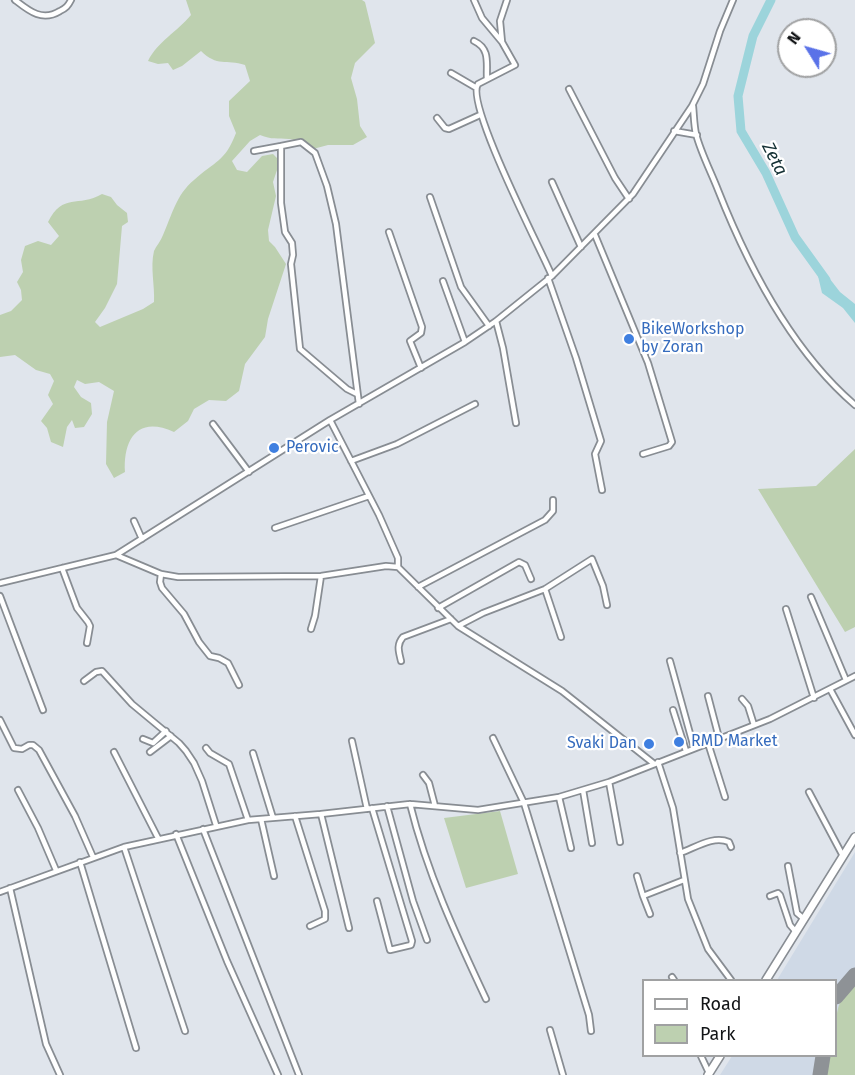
<!DOCTYPE html>
<html>
<head>
<meta charset="utf-8">
<style>
  body { margin:0 }
  #map { position:relative; width:855px; height:1075px; overflow:hidden; background:#e0e5ec; font-family:"Fira Sans",sans-serif }
  canvas { display:block }
  .legend { position:absolute; left:642px; top:979px; width:195px; height:78px; box-sizing:border-box; background:#fff; border:2px solid #a0a1a2; margin:0; padding:8px 10px; list-style:none; font-size:18px; color:#121416 }
  .legend li { display:flex; align-items:center; gap:12px; height:30px }
  .legend b { width:30px; border:2px solid #a0a1a2 }
  .north { position:absolute; left:777px; top:18px; width:60px; height:60px; box-sizing:border-box; background:#fff; border:2px solid #a0a1a2; border-radius:50%; rotate:307deg; font-size:16px; font-weight:700; line-height:24px; text-align:center; color:#121416 }
  .north::after { content:''; display:block; margin:auto; width:21px; height:27px; background:#5a72e8; clip-path:polygon(50% 0,100% 100%,50% 72%,0 100%) }
</style>
</head>
<body>
<div id="map">
<canvas width="855" height="1075"></canvas>
<ul class="legend">
<li><b style="height:8px;background:#fff"></b>Road</li>
<li><b style="height:16px;background:#bdd0b0"></b>Park</li>
</ul>
<div class="north">N</div>
</div>
<script>
const context = document.querySelector('canvas').getContext('2d');
context.lineJoin = 'round';
function fillPath(path, color) {
  context.fillStyle = color;
  context.fill(path, 'evenodd');
}
function trace(path, color, width, dash) {
  context.strokeStyle = color;
  context.lineWidth = width;
  context.lineCap = dash ? 'butt' : 'round';
  context.setLineDash(dash || []);
  context.stroke(path);
}
function drawText(font, color, halo, rows, align = 'center') {
  context.font = font + ' "Fira Sans",sans-serif';
  context.lineWidth = 4.5;
  context.setLineDash([]);
  context.textBaseline = 'middle';
  context.strokeStyle = halo;
  context.fillStyle = color;
  for (const [text, x, y, turn = 0] of rows) {
    context.save();
    context.translate(x, y);
    context.rotate((+turn || 0) * Math.PI / 180);
    context.textAlign = isNaN(turn) ? turn : align;
    if (halo) context.strokeText(text, 0, 0);
    context.fillText(text, 0, 0);
    context.restore();
  }
}
fillPath(new Path2D(`
  M855 852V1075H720L732 1056H836V980H777Z`), '#cfd9e6');
fillPath(new Path2D(`
  M186 0H362L365 2 375 43 355 63 351 78 357 99 360 126 367 137 353 145H328L313 149C305 145 298 140 289 139 277 138 272 140 260 135L250 141 232 161 237 170 247 172 262 156 273 154 280 161 273 182 276 196 268 230 269 241 275 247 286 264 268 319 265 337 245 364 239 391 226 401 209 400 194 409 188 421 174 432C138 415 123 439 125 472L114 478 106 464 107 422 114 391 99 382 85 384 77 380 74 387 81 397 91 403 92 414 84 427 75 428 72 420 67 427 63 447 51 442 47 428 41 421 53 404 48 395 54 381 50 374 36 370 15 355 0 357V315L11 311 22 300 21 290 17 282 23 272 21 260 25 246 38 241 51 245 59 236 48 222C63 192 78 208 102 194L111 197 117 205 127 213 128 222 122 226 117 284 105 308 95 322 100 327 143 309 154 302C155 286 150 267 154 251 156 246 161 241 163 235 172 215 176 195 194 180 215 161 225 162 236 133L229 116V101L250 81 245 65C226 59 217 67 201 51L182 66 173 70 168 63 158 64 148 61C158 41 177 32 191 15Z
  M855 449V627L845 632 758 489 816 486Z
  M500 811 518 874 466 888 444 818Z
  M855 982V1075H827L825 1070 827 1056H836C836 1025 831 1005 855 982Z`), '#bdd0b0');
fillPath(new Path2D(`
  M823 270 840 292 855 304V323L843 308 822 293 818 276Z`), '#9cd4db');
trace(new Path2D(`
  M771 0 753 36 738 96 741 131 766 173 795 237 826 280`), '#9cd4db', 9);
trace(new Path2D(`
  M836 997 855 975
  M820 1075 823 1056`), '#8e9296', 15);
const street = new Path2D(`
  M15 0C29 11 42 22 60 11 66 8 68 6 71 0
  M474 0 482 18 502 42
  M507 0 500 21 502 42 515 65 478 84C465 103 540 248 552 276
  M474 41C491 49 486 64 487 79
  M451 73 475 87
  M569 89 615 178 629 199
  M693 106C694 116 694 125 696 134 701 153 711 172 718 190 748 266 792 351 855 405
  M437 118 445 128 449 129 480 115
  M674 131 697 135
  M281 146 301 142 315 153 327 186 336 224 359 404
  M254 151 281 146V203L285 232 292 243 293 255 291 264 300 349 347 389 357 394
  M552 182 581 247
  M430 197 461 287 489 326
  M389 232 422 327 421 333 410 341 421 368
  M595 235 648 363 672 442 669 446 643 454
  M548 278 576 358 601 441 595 454 602 490
  M443 281 465 342
  M496 321 503 348 516 423
  M330 420 379 515 398 558V567
  M213 424 249 472
  M351 461 397 444 475 404
  M134 521 142 539
  M275 528 369 496
  M116 555 330 420 465 342 496 321 552 276 633 194 692 106 703 84 720 31 733 0
  M62 568 77 608 88 622 90 626 87 643
  M161 574 160 582 162 588 184 614 199 642 210 656 219 658 228 663 239 685
  M0 583 116 555 161 574 178 577 321 576 386 566 398 567 458 626 562 691 653 763
  M418 587 545 520 553 511V500
  M545 589 561 637
  M0 596 43 710
  M811 597 846 680
  M438 608 519 562 525 565 531 579
  M786 609 814 698
  M458 626 483 613 545 589 592 559 603 586 607 605
  M311 629 315 616 321 576
  M401 661C399 652 396 645 403 637L451 619
  M670 661 694 748
  M84 681 96 672 102 671 132 704 179 743 186 751 194 763 202 781 216 825
  M830 689 855 735
  M708 696 719 738
  M742 699 748 706 754 725
  M673 710 686 751
  M0 720 14 748 22 749 29 745H33L39 750 75 816 93 857
  M493 738 524 803 589 1015 591 1031
  M143 739 153 743 166 731
  M352 741 367 809
  M708 743 725 797
  M206 748 210 753 229 764 248 820
  M114 752 158 838
  M150 752 171 736
  M253 753 273 818
  M658 762 673 808 688 899 708 949 731 980
  M423 775 429 783 435 806
  M609 782 620 842
  M18 790 38 828 56 870
  M583 790 592 843
  M809 792 843 856
  M559 797 571 848
  M410 804C427 873 456 935 486 999
  M387 806 413 901 427 940
  M372 808 412 941 411 945 390 950 377 901
  M321 814 349 928
  M295 816 325 911V919L310 926
  M261 819 274 876
  M203 829 299 1075
  M176 834 227 961 278 1075
  M124 847 185 1031
  M680 853C695 848 713 835 729 842L731 847
  M80 862 136 1048
  M788 866 797 913 804 919
  M637 876 643 896 684 880
  M10 888 46 1044 60 1075
  M0 892 124 847 248 820 321 814 410 804 478 810 559 797 609 782 770 719 855 676
  M643 896 650 914
  M770 896 778 893 780 895 790 925 796 932
  M672 977 674 980
  M550 1030 563 1075
  M701 1056 709 1073`);
const primary = new Path2D(`
  M766 980 855 837
  M708 1075 720 1056`);
trace(street, '#888d93', 8);
trace(primary, '#888d93', 10);
trace(street, '#fff', 4.5);
trace(primary, '#fff', 7);
for (const [x, y, r, color] of [
  [629,339,6,"#3f7fe0"],
  [274,448,6,"#3f7fe0"],
  [679,742,6,"#3f7fe0"],
  [649,744,6,"#3f7fe0"]
]) {
  const dot = new Path2D();
  dot.arc(x, y, r, 0, 2 * Math.PI);
  context.fillStyle = color;
  context.fill(dot);
  trace(dot, '#fff', 2);
}
drawText('16px', '#366cbe', '#fff', [
  ["BikeWorkshop",641,330],
  ["by Zoran",641,348],
  ["Perovic",286,448],
  ["RMD Market",691,742],
  ["Svaki Dan",637,744,"right"]
], 'left');
drawText('italic 18px', '#153135', '#fff', [
  ["Zeta",774,159,63]
]);
</script>
</body>
</html>
